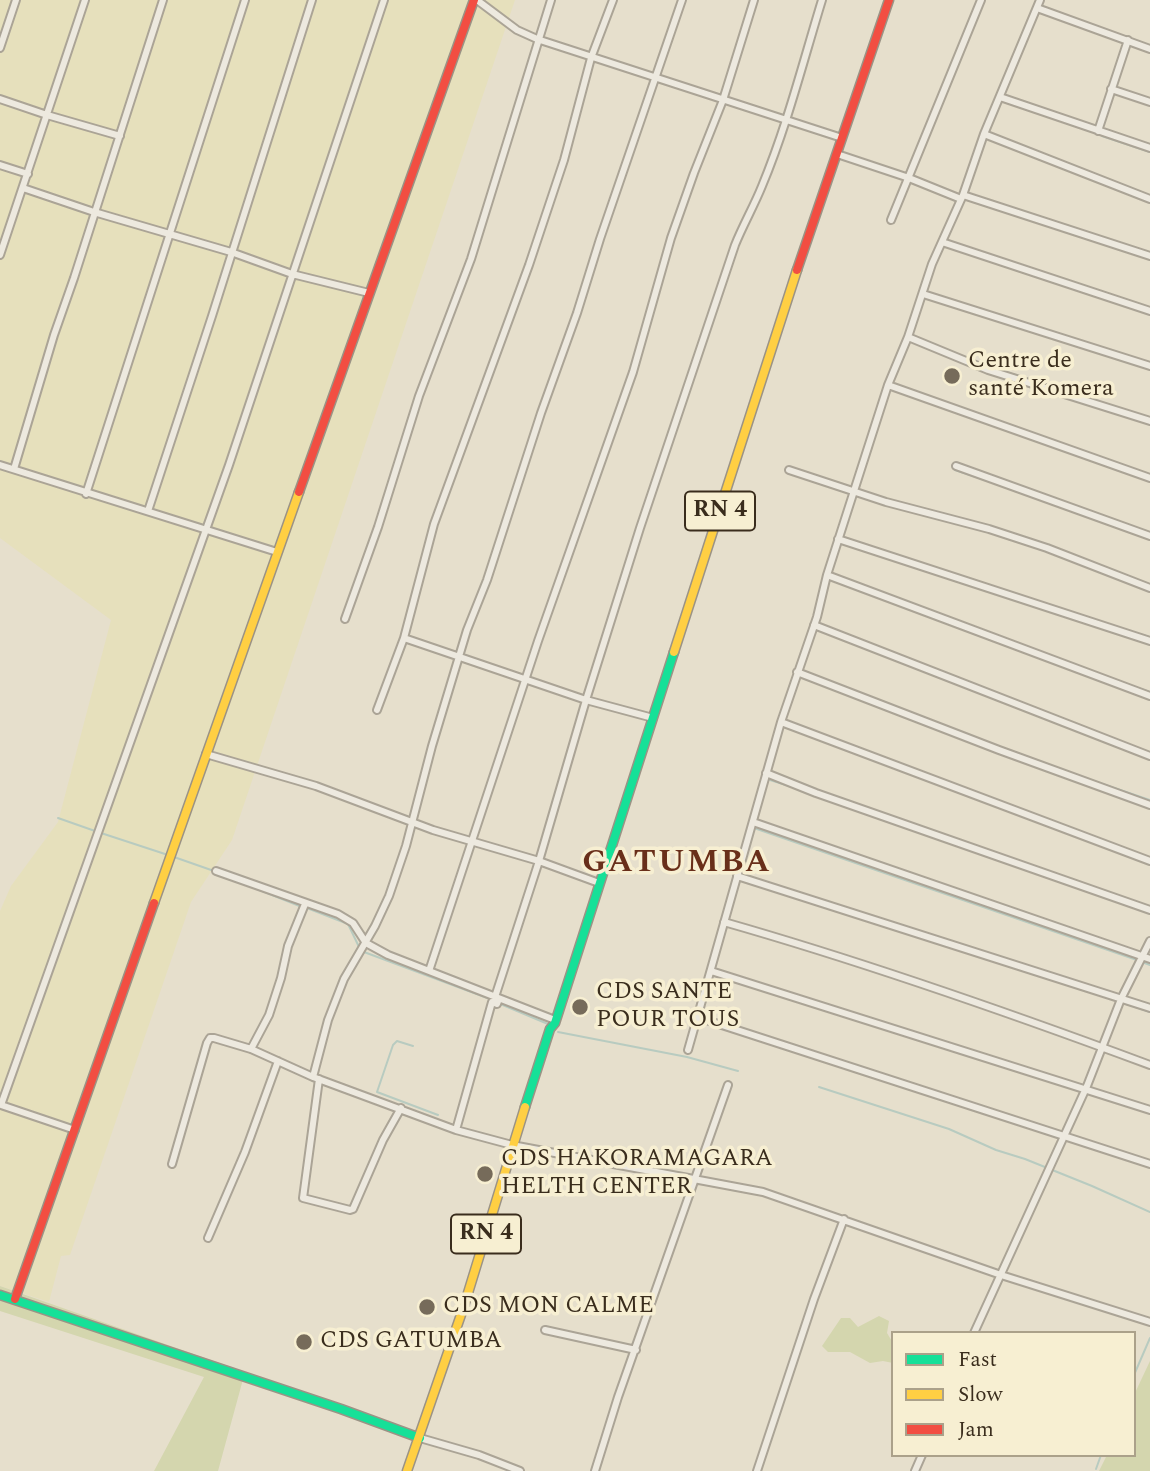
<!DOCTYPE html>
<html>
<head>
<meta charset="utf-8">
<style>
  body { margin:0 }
  #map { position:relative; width:1150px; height:1471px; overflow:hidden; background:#e6dfcc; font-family:Spectral,serif }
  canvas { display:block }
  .legend { position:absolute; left:891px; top:1331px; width:245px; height:126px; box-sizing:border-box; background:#f7efd2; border:2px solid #aba18a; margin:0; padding:9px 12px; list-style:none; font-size:21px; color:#3a2d1d }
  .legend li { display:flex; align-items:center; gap:14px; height:35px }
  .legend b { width:35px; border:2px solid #aba18a }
</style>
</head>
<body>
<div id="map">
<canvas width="1150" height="1471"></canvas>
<ul class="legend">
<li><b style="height:9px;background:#16e098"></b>Fast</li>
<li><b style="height:9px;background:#ffcf43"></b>Slow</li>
<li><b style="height:9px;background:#f24e42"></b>Jam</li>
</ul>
</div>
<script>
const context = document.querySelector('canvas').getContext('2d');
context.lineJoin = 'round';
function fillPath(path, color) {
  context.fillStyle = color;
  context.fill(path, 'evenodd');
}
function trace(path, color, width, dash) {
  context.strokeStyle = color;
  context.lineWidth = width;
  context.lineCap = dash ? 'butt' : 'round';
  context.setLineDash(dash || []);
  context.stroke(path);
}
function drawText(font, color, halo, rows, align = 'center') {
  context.font = font + ' Spectral,serif';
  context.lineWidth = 7;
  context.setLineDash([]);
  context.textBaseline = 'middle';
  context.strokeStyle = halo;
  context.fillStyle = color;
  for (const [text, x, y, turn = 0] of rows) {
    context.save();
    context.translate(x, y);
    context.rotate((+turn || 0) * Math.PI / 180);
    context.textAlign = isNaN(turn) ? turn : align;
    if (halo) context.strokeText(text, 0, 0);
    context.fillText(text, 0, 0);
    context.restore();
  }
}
fillPath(new Path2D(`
  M0 0H515L232 840 191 902 70 1255 61 1256 49 1302 0 1286V911L11 886 58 822 111 620 0 538Z`), '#e6e0bc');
fillPath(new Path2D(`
  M0 1286 245 1372 218 1471H154L204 1377 0 1311Z
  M879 1316 889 1321 887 1333 893 1343V1363L883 1361 870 1363 850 1352H828L822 1346 841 1318H850L858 1327Z
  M1150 1361V1471H1099L1107 1455H1134V1395Z`), '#d4d6ae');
trace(new Path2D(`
  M1102 136 1150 152
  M951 248 1043 279
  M986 317 1128 362
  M1009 373 1100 402
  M955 470 997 484
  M964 630 1018 650
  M1136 633 1150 637
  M928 673 956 684
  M1118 681 1150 692
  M796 724 808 729
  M1076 775 1150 800
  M770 780 799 789
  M939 785 979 800
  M58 818 95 831
  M754 828 1137 960
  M101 833 165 854
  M174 857 214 871
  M252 887 302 907
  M307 908 348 924 360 949
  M862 913 1026 965
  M364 952 490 999
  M1142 962 1150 965
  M1088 991 1150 1012
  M498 1003 548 1024
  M558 1032 687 1057 738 1071
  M929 1043 1001 1066
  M413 1046 397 1041 393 1045 377 1092 438 1115
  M856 1066 977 1105
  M1021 1066 1143 1105
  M819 1087 949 1129 996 1150 1025 1159 1092 1186 1150 1212
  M1134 1375 1150 1338
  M1096 1469 1101 1455`), '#b8cbc0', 2);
const street = new Path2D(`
  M477 0 517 30 537 39 842 138
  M1037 8 1150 49
  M0 48 16 0
  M1111 89 1150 102
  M1000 97 1150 148
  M0 99 47 115 120 136
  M1098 131 1128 40
  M984 134 1150 199
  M837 154 909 178 961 199
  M0 165 28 174
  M23 188 94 212 231 252 292 274 369 293
  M963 195 1150 256
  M891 220 981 0
  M942 242 1150 311
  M0 255 85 0
  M923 294 1150 366
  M908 337 988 370 1150 421
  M888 385 1150 478
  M0 465 277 552
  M956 466 1150 536
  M14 469 54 335 74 278 163 0
  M789 470 886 502 989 529 1047 548 1150 588
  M86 494 245 0
  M148 511 212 316 312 0
  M838 539 1150 641
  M827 575 1150 696
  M345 619 378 527 419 396 471 259 551 0
  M814 625 1150 756
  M404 638 586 700 653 718
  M797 672 999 750 1150 805
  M377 710 404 638 434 524 529 265 564 160 591 58 613 0
  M781 722 1150 861
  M206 754 316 786 433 830 539 861 599 883
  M766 773 816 793 1150 910
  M753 822 1150 959
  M216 871 338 914 353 923 366 943 388 955 555 1020
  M737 876 1150 1008
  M724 922C868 963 1010 1013 1150 1065
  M429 971 538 641 633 372 671 238 694 173 723 100 754 0
  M711 971 1150 1110
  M495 997 539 861 586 700 640 528 735 245C743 225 754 206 762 186 787 126 803 62 822 0
  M697 1017 1150 1164
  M251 1049 269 1015 281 978 288 946 305 904
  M688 1050 781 722 817 617 827 575 888 385 908 337 932 264 963 195 984 134 1040 0
  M313 1077 328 1020 344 979 375 926 389 896 406 846 432 746 467 630 487 580 541 413 577 313 600 239 682 0
  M319 1079 303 1198 350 1210 353 1209 383 1140 401 1108
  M75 1130 1 1105 229 465 384 0
  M456 1130 492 1002 497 1004 499 999
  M172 1164 207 1043 210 1038H214L251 1049 313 1077 456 1130 512 1145 763 1192 1001 1275 1150 1322
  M208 1238 245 1152 278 1061
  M545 1330 636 1350
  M974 1333 1087 1086 1121 999 1150 941
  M420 1438 479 1455 520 1471
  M595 1471 618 1397 728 1085
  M757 1471 814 1299 844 1219
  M915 1471 922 1455`);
const fast = new Path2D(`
  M525 1107 550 1029 555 1023 674 652
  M0 1295 341 1409 420 1438`);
const slow = new Path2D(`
  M674 652 797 270
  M154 903 299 492
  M407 1471 464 1306 525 1107`);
const jam = new Path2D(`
  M797 270 889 0
  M299 492 474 0
  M15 1299 154 903`);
trace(street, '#aba496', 10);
trace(fast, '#9b9385', 11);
trace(slow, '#9b9385', 11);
trace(jam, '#9b9385', 11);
trace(street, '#ede9df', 6);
trace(fast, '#16e098', 8);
trace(slow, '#ffcf43', 8);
trace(jam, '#f24e42', 8);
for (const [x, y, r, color] of [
  [952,376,9,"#766b5a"],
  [580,1007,9,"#766b5a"],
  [485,1174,9,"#766b5a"],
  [427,1307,9,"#766b5a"],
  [304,1342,9,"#766b5a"]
]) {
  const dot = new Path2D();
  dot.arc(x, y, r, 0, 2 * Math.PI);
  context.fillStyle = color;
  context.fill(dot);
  trace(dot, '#f7efd2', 2.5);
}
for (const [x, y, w] of [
  [720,511,70],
  [486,1234,70]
]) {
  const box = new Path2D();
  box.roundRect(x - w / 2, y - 19.5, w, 39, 5);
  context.fillStyle = '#f7efd2';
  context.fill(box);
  trace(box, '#3a2d1d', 2);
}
drawText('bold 23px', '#3a2d1d', null, [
  ["RN 4",720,511],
  ["RN 4",486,1234]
]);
drawText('24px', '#3a2d1d', '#f7efd2', [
  ["Centre de",968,362],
  ["santé Komera",968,390],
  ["CDS SANTE",596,993],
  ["POUR TOUS",596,1021],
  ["CDS HAKORAMAGARA",501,1160],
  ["HELTH CENTER",501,1188],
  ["CDS MON CALME",443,1307],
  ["CDS GATUMBA",320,1342]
], 'left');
context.letterSpacing = '2px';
drawText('bold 32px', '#692f1a', '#f7efd2', [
  ["GATUMBA",677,865]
]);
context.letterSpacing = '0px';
</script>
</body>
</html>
